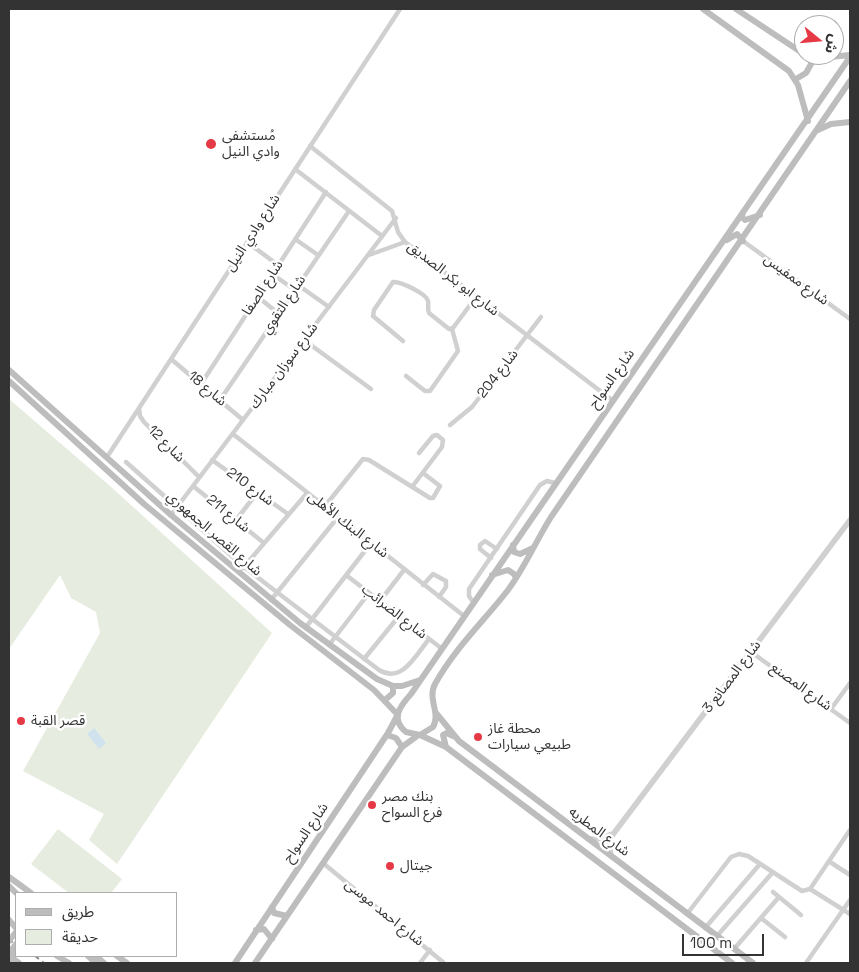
<!DOCTYPE html>
<html>
<head>
<meta charset="utf-8">
<style>
  body { margin:0 }
  #map { position:relative; width:859px; height:972px; overflow:hidden; background:#fff; font-family:"Space Grotesk","Noto Sans Arabic",sans-serif }
  canvas { display:block }
  .frame { position:absolute; inset:0; border:10px solid #333; pointer-events:none }
  .legend { position:absolute; left:15px; top:892px; width:162px; height:65px; box-sizing:border-box; background:#fff; border:1px solid #adadad; margin:0; padding:6px 9px; list-style:none; font-size:15px; color:#333 }
  .legend li { display:flex; align-items:center; gap:10px; height:25px }
  .legend b { width:25px; border:1px solid #adadad }
  .north { position:absolute; left:794px; top:15px; width:50px; height:50px; box-sizing:border-box; background:#fff; border:1px solid #adadad; border-radius:50%; rotate:107deg; font-size:14px; font-weight:700; line-height:20px; text-align:center; color:#333 }
  .north::after { content:''; display:block; margin:auto; width:18px; height:22px; background:#e63946; clip-path:polygon(50% 0,100% 100%,50% 72%,0 100%) }
  .scale { position:absolute; left:682px; top:934px; width:82px; height:22px; box-sizing:border-box; border:2px solid #333; border-top:0; padding-left:6px; font-size:15px; line-height:18px; white-space:nowrap; color:#333; -webkit-text-stroke:4px #fff; paint-order:stroke }
</style>
</head>
<body>
<div id="map">
<canvas width="859" height="972"></canvas>
<div class="frame"></div>
<ul class="legend">
<li><b style="height:6px;background:#bdbdbd"></b>طريق</li>
<li><b style="height:14px;background:#e6ecdf"></b>حديقة</li>
</ul>
<div class="north">ش</div>
<div class="scale">100 m</div>
</div>
<script>
const context = document.querySelector('canvas').getContext('2d');
context.lineJoin = 'round';
function fillPath(path, color) {
  context.fillStyle = color;
  context.fill(path, 'evenodd');
}
function trace(path, color, width, dash) {
  context.strokeStyle = color;
  context.lineWidth = width;
  context.lineCap = dash ? 'butt' : 'round';
  context.setLineDash(dash || []);
  context.stroke(path);
}
function drawText(font, color, halo, rows, align = 'center') {
  context.font = font + ' "Space Grotesk","Noto Sans Arabic",sans-serif';
  context.lineWidth = 5;
  context.setLineDash([]);
  context.textBaseline = 'middle';
  context.strokeStyle = halo;
  context.fillStyle = color;
  for (const [text, x, y, turn = 0] of rows) {
    context.save();
    context.translate(x, y);
    context.rotate((+turn || 0) * Math.PI / 180);
    context.textAlign = isNaN(turn) ? turn : align;
    if (halo) context.strokeText(text, 0, 0);
    context.fillText(text, 0, 0);
    context.restore();
  }
}
fillPath(new Path2D(`
  M9 399 110 486 272 633 117 864 89 840 104 814 23 771 100 633 96 612 71 598 60 575 9 649Z
  M58 829 122 879 111 893H69L31 864Z`), '#e6ecdf');
fillPath(new Path2D(`
  M94 728 106 743 99 749 87 734Z`), '#cfe2ee');
trace(new Path2D(`
  M310 146 392 211 398 232 405 242 612 400
  M295 169 382 236
  M295 239 318 255
  M743 241 850 319
  M247 242 278 265
  M369 255 405 242
  M272 274 295 290
  M298 285 329 307
  M258 297 279 314
  M304 340 371 389
  M403 341 373 316 374 310 393 282C400 281 427 294 428 301 429 306 427 308 429 313L449 329 453 328 476 297
  M171 359 243 420
  M406 376 425 391H430L458 351 452 329
  M201 384 326 192
  M220 400 349 211
  M139 408 140 416 144 422 199 477
  M450 425 472 407 541 317
  M233 434 464 616
  M107 457 400 9
  M212 460 288 514
  M126 462 244 567 379 670C402 684 416 655 429 639
  M193 486 264 543
  M412 487 442 447 443 440 437 435 433 436 419 453
  M325 506 363 459 369 460 430 498H433L440 486 423 473
  M171 515 396 218
  M236 520 257 493
  M491 558 480 549V545L485 541 497 549
  M243 568 307 493
  M346 575 441 648
  M423 585 433 574 446 581V587L439 597
  M271 600 338 517
  M380 601 404 570
  M473 602 469 596V589L540 485 547 481 555 483
  M306 627 371 543
  M329 645 369 593
  M751 652 850 723
  M364 659 399 616
  M831 709 850 683
  M830 862 850 875
  M323 863 444 963
  M810 889 850 830
  M810 889 850 914
  M773 892 801 915
  M687 914 731 857 739 854 748 856 802 891 810 889
  M761 918 785 937
  M705 928 760 864
  M717 936 773 872
  M734 949 779 897
  M420 963 430 950
  M806 963 850 900`), '#d0d0d0', 4.5);
trace(new Path2D(`
  M588 839H598L612 834
  M611 856 609 841 614 833 850 520`), '#d0d0d0', 5.5);
trace(new Path2D(`
  M703 9 789 71 798 85 808 121
  M736 9 804 54
  M806 55 820 58 850 55
  M850 57 411 694C400 706 390 719 406 732L420 735 433 727C441 713 427 699 435 684 455 648 484 621 508 590 525 567 536 541 551 517L850 81
  M796 79 806 73 815 57
  M818 130 831 124 850 122
  M743 212 742 217 745 220 760 215
  M727 240 737 234 743 241
  M9 370 171 515 300 623 377 679 393 686H402L420 680
  M9 381 144 504 290 625 374 690 397 714
  M513 545 514 552 520 554 533 548
  M492 575 508 570 514 574 516 578
  M385 700 393 693V686
  M436 713 459 741 753 963
  M387 735 396 738 402 747
  M420 735 446 747 732 963
  M446 747 443 735 447 733 453 736
  M9 877 31 893
  M272 907 274 913 287 916
  M9 920 16 928
  M256 930 264 929 272 939
  M9 956 19 963
  M57 956 69 963
  M88 956 96 963
  M96 956 104 963
  M117 956 127 963
  M235 963 388 733 397 716
  M255 963 402 747 417 736`), '#bdbdbd', 6);
trace(new Path2D(`
  M9 939 16 946
  M35 956 44 963`), '#888', 2, [5, 4]);
trace(new Path2D(`
  M9 886 16 893
  M9 941 16 932
  M9 953 16 944
  M9 961 16 952`), '#bdbdbd', 6);
for (const [x, y, r, color] of [
  [211,144,6,"#e63946"],
  [21,721,5,"#e63946"],
  [478,737,5,"#e63946"],
  [372,805,5,"#e63946"],
  [390,866,5,"#e63946"]
]) {
  const dot = new Path2D();
  dot.arc(x, y, r, 0, 2 * Math.PI);
  context.fillStyle = color;
  context.fill(dot);
  trace(dot, '#fff', 2);
}
drawText('14px', '#333', '#fff', [
  ["مُستشفى",222,136],
  ["وادي النيل",222,152],
  ["قصر القبة",31,721],
  ["محطة غاز",488,729],
  ["طبيعي سيارات",488,745],
  ["بنك مصر",382,797],
  ["فرع السواح",382,813],
  ["جيتال",400,866]
], 'left');
drawText('14px', '#333', '#fff', [
  ["شارع وادي النيل",253,233,-57],
  ["شارع ابو بكر الصديق",453,279,38],
  ["شارع ممفيس",796,280,36],
  ["شارع الصفا",263,288,-57],
  ["شارع التقوي",284,305,-56],
  ["شارع سوزان مبارك",284,366,-53],
  ["شارع 204",498,374,-52],
  ["شارع السواح",612,379,-55],
  ["شارع 18",207,389,40],
  ["شارع 12",166,444,45],
  ["شارع 210",250,487,36],
  ["شارع 211",228,514,39],
  ["شارع البنك الأهلى",348,525,38],
  ["شارع القصر الجمهوري",214,534,41],
  ["شارع الضرائب",394,612,38],
  ["شارع المصانع 3",732,677,-53],
  ["شارع المصنع",801,687,36],
  ["شارع المطريه",599,832,37],
  ["شارع السواح",306,833,-56],
  ["شارع احمد موسى",384,913,39]
]);
</script>
</body>
</html>
